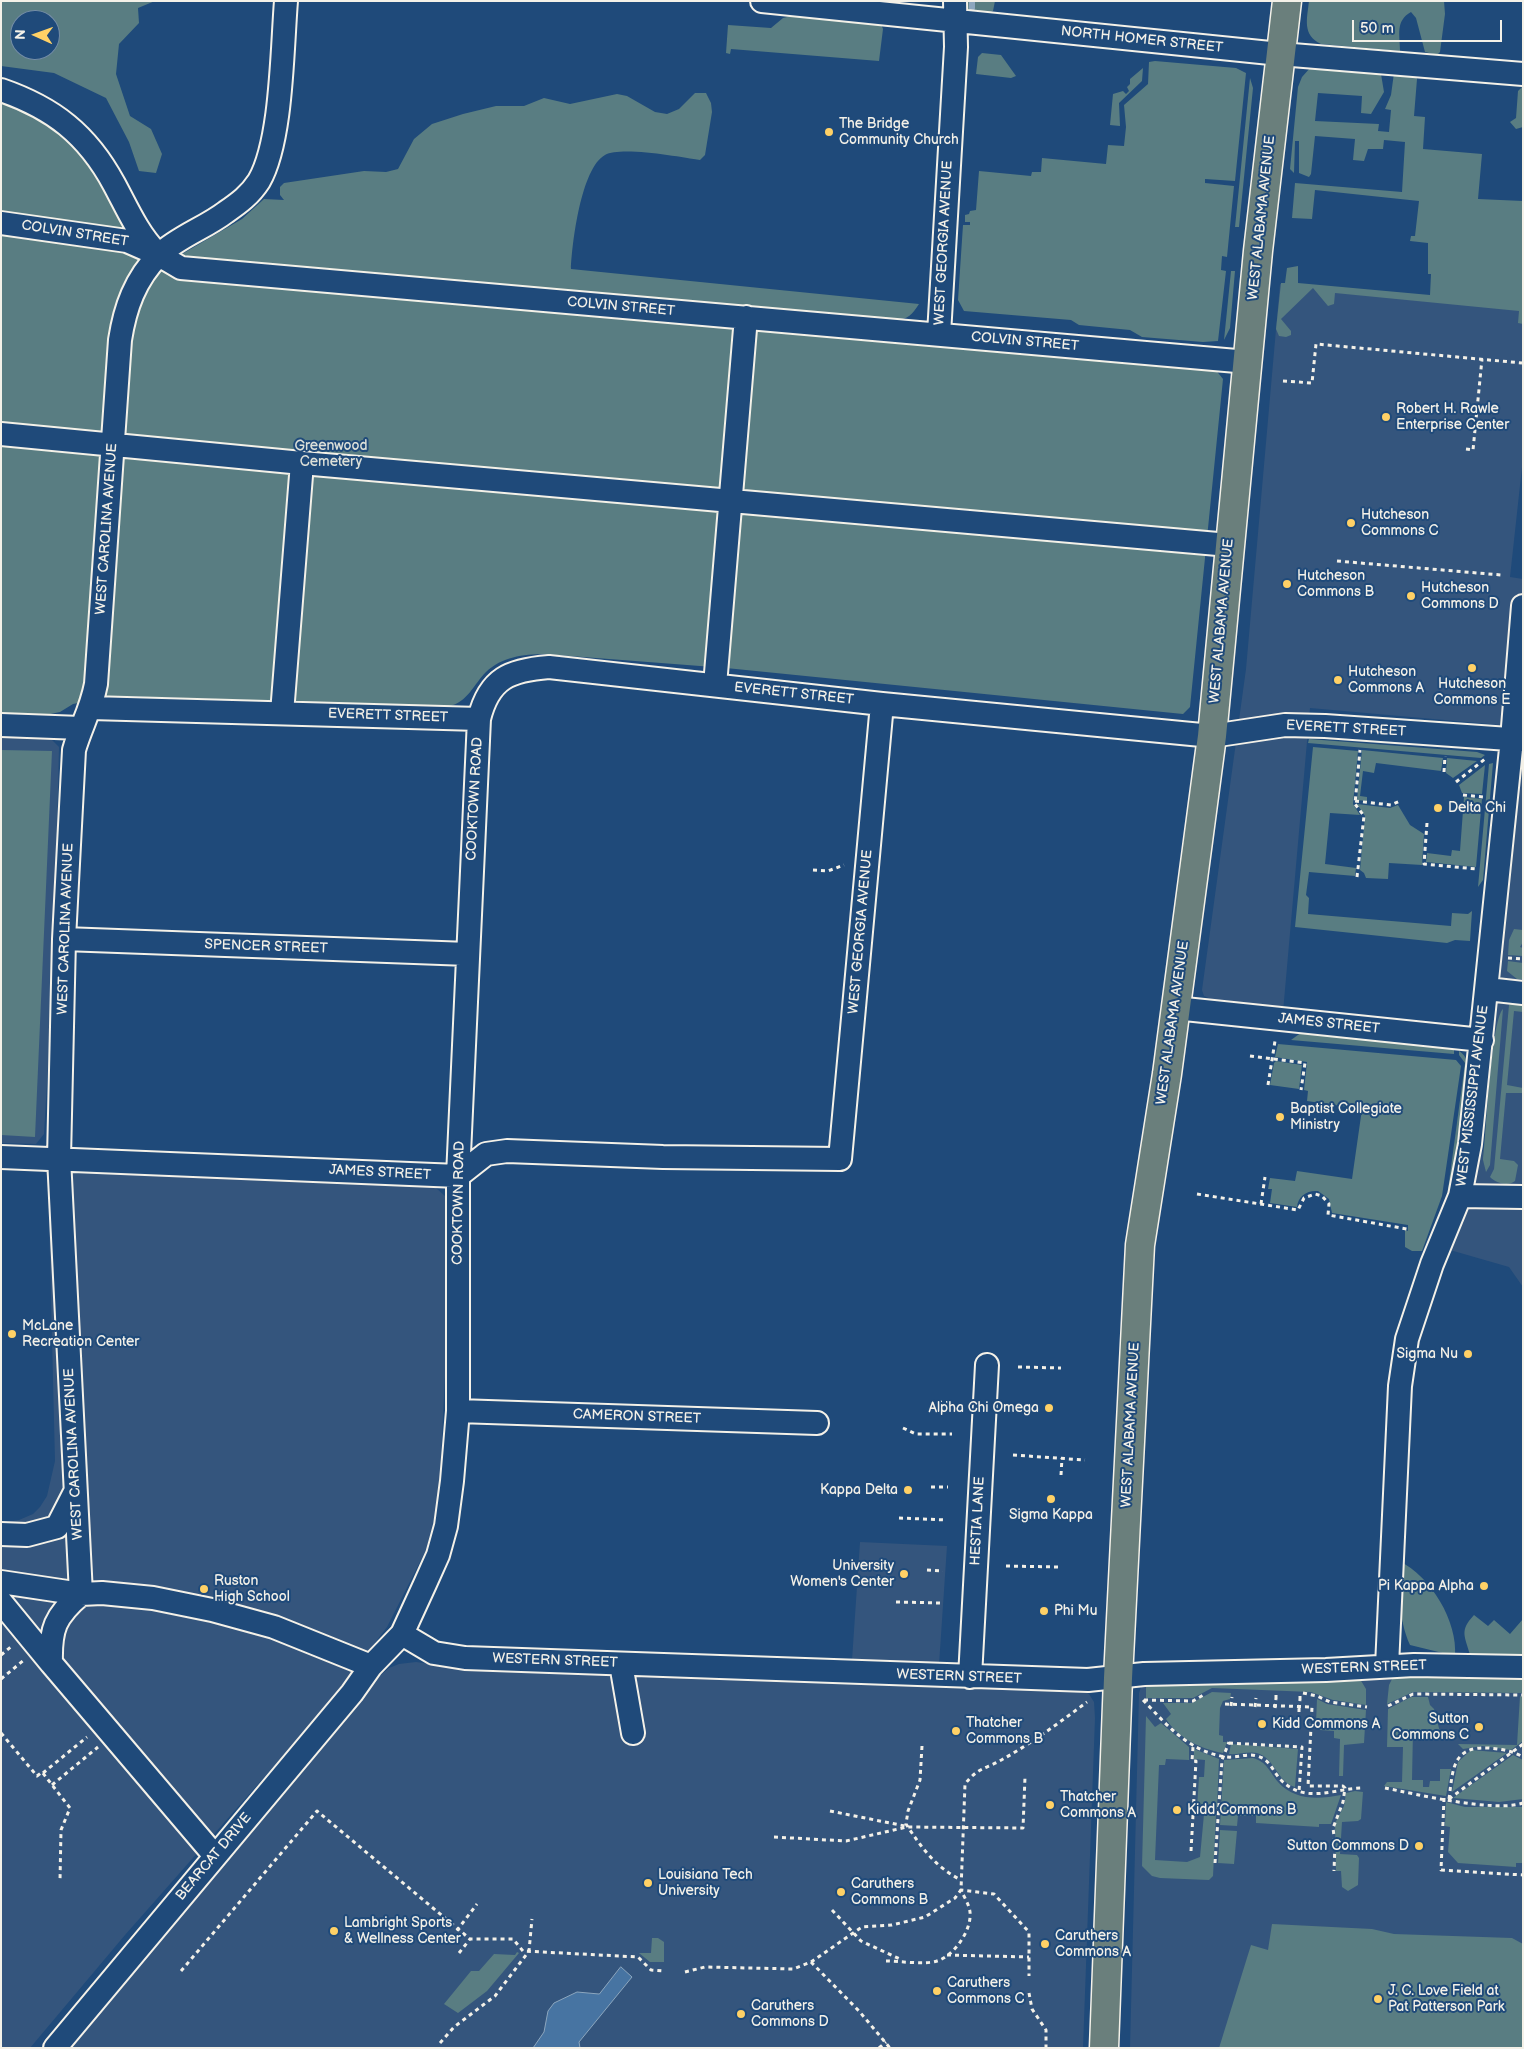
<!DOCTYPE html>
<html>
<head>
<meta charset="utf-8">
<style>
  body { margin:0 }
  #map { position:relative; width:1524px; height:2049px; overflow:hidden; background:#1f4a7a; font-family:"Balsamiq Sans",sans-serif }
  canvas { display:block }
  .frame { position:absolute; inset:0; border:2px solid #f4f1e8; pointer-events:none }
  .north { position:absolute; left:10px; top:10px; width:50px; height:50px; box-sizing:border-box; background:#1f4a7a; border:1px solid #748da6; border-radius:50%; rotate:272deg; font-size:14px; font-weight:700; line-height:20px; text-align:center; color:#f4f1e8 }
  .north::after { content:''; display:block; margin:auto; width:18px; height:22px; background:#ffd166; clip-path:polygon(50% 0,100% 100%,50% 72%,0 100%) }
  .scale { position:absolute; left:1352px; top:20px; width:150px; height:22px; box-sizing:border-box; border:2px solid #f4f1e8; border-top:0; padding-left:6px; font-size:15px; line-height:18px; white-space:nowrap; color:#f4f1e8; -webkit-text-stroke:4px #1f4a7a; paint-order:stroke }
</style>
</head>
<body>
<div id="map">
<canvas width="1524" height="2049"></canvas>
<div class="frame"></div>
<div class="north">N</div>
<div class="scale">50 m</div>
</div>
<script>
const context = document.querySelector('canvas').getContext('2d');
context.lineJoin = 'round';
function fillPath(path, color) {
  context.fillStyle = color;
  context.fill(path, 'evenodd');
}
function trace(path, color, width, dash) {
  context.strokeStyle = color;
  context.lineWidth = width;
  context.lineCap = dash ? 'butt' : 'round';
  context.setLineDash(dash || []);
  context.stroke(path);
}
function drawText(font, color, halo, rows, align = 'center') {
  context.font = font + ' "Balsamiq Sans",sans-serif';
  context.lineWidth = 4;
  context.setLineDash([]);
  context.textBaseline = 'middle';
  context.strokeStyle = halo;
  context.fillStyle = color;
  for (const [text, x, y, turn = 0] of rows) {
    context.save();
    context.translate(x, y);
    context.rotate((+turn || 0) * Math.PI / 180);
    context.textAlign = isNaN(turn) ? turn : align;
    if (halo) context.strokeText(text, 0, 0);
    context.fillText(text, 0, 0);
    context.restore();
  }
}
fillPath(new Path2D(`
  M1280 284 1523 305V458L1510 577 1523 579V727L1310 708 1283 1012 1218 1002 1204 996 1202 990 1246 669Z
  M1 733 39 735 51 739 59 747 54 966 44 1134 36 1144 1 1143Z
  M1523 736V1287L1509 1267 1450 1250 1484 1147Z
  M44 1170 424 1185 436 1188 445 1196 447 1211 445 1376 439 1499 426 1550 387 1627 319 1715 125 1935 30 2048H1V1523L19 1520 33 1514 40 1507 47 1496 55 1461 48 1177Z
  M860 1542 947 1546 939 1665 852 1660Z
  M416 1662 444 1666 1079 1689 1089 1694 1094 1702 1095 1718 1083 2048H71L377 1678 389 1668 399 1664Z
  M1523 1675V2048H1130L1139 1693 1142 1684 1150 1680Z`), '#34557d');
fillPath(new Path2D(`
  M1 1H155L138 8 139 23 119 44 116 74 130 116 151 129 162 154 156 173 139 171 129 142 106 98 54 73 1 66ZM20 20H50V50H20Z
  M963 1H995L993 11 986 15 968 11Z
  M1309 1H1444L1445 14 1440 52 1437 55 1425 52 1416 18 1411 12C1395 21 1400 35 1400 51L1321 44C1302 35 1307 19 1309 1Z
  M799 14 881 24 883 29 879 61 731 49 730 54 726 53 728 25 771 28 783 18Z
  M982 53 1001 55 1016 76 1011 78 976 74 978 57Z
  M1155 61 1236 68 1246 73 1235 181 1205 179V183L1234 186 1227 257 1222 256 1221 270 1226 271 1218 341 1203 342 1142 337 1130 330 1079 325 1071 320 964 311 958 300 963 225H970V222H965V215L969 214 970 211 976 210 979 171 1031 176 1032 172H1041L1042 158 1106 164 1108 145 1124 146 1126 127 1124 105 1148 84 1149 62Z
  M1143 68 1142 81 1119 103 1120 126 1110 125 1113 94 1123 91 1126 94 1129 91 1127 87 1130 84V79Z
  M1310 68 1376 71 1381 74 1384 92 1371 114 1361 113 1362 96 1318 93 1315 121 1379 124 1378 131 1389 132 1391 110 1385 109 1391 95 1394 73 1415 74 1417 79 1414 116 1425 117 1423 149 1482 154 1478 199 1523 201V324L1518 323 1519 311 1335 293 1334 304 1328 306 1313 288 1281 319 1291 331V335L1286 337 1279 336 1276 329 1281 283H1285L1287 268 1298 266V283L1430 295 1431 274H1428V243L1410 241 1411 236H1415L1419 201 1315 190 1312 219 1292 218 1295 183 1402 192 1405 142 1384 140 1383 149H1368L1364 161 1353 160 1355 139 1315 136 1311 174 1309 177 1299 173V141H1295L1294 173 1290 169 1298 87 1302 77Z
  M1250 78 1253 88 1239 227H1235Z
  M1523 86V127L1516 129 1510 122 1516 118 1518 91Z
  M695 93H706L711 103 712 112 705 155 700 160C680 157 621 146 605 155 581 168 572 244 571 269L919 304C912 315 908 319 894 321L775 309 760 310 1215 369 1223 379 1190 707 1183 714 726 668 544 654C523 654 502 657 486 672 474 684 467 703 449 706L114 696 73 704 60 712 41 716 1 714V99L55 123 106 183 177 257 242 219 264 199 284 200 280 195V187L284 183 364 171 386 172 398 169 414 139 432 124 463 114 496 106H524L544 98 570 104 617 94 627 96 655 112 667 114 679 109Z
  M1231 271H1235L1230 328 1224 340Z
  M1309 739 1477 752 1485 755 1481 758 1308 743Z
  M1313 747 1358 751 1353 804 1360 815 1330 813 1325 864 1356 868 1355 876 1309 872 1306 895 1309 898 1308 914 1451 926 1452 913 1468 914 1472 911 1470 941 1455 940 1447 943 1295 927Z
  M1 750 52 751 35 1137 1 1135Z
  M1362 750 1443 758 1441 771 1376 763 1374 773 1363 771 1360 796 1367 797V801L1357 800Z
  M1447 758 1477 761 1453 778 1446 773Z
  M1493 763 1483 880 1478 887 1489 764Z
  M1485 765 1482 794 1462 793 1459 785Z
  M1464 797 1482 799 1476 867 1426 862 1427 853 1451 856 1452 850 1460 851Z
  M1357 804 1390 808 1398 805 1410 825 1424 834 1422 865 1389 863 1388 879 1366 878 1364 873 1360 870 1365 816Z
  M1514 929 1523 930V942L1520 947 1523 948V956L1508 955 1509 940Z
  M1508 961 1523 963V979H1517L1507 971Z
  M1513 1003 1523 1004V1012L1514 1011 1507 1085 1523 1088V1093H1506L1500 1159 1514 1161 1518 1165 1515 1181C1508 1187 1496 1183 1490 1177L1494 1169 1509 1005Z
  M1503 1009 1490 1165 1486 1172 1483 1160C1486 1137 1491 1020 1503 1009Z
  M1302 1032 1446 1046 1454 1049V1054L1291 1040Z
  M1278 1044 1456 1060 1461 1066 1442 1196 1422 1251H1412L1405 1247V1230L1408 1231V1225L1332 1213 1329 1199 1318 1191C1307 1190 1298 1196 1297 1207L1270 1203 1272 1189H1268L1270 1178 1295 1181 1297 1171 1352 1179 1362 1109 1307 1101 1308 1091 1304 1090 1307 1062 1275 1057Z
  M1459 1051C1469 1057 1467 1066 1467 1076L1454 1174 1449 1197 1429 1245 1447 1197 1465 1063 1459 1055Z
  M1276 1061 1302 1065 1299 1089 1270 1085 1274 1063Z
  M1399 1561C1431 1576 1458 1622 1455 1656L1410 1645C1398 1618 1399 1590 1399 1561Z
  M1474 1615 1488 1626 1494 1620 1510 1634 1523 1619V1658L1470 1655C1465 1636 1459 1631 1474 1615Z
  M1395 1673 1523 1675V1693L1413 1692 1387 1704 1389 1685Z
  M1360 1679 1366 1689V1705L1333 1700 1311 1692 1212 1688 1193 1698H1146V1682Z
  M1212 1692 1231 1693 1230 1699 1223 1701 1220 1708 1219 1735 1223 1736V1742H1227L1223 1753C1201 1749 1178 1738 1166 1719L1171 1714 1163 1703H1192Z
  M1520 1696 1523 1697V1741L1511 1750 1482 1746 1463 1749 1458 1744 1517 1745Z
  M1411 1697H1428L1430 1705 1434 1709 1440 1732 1413 1731 1412 1780H1423V1787H1429L1430 1781H1440V1769H1451L1446 1796 1384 1786 1387 1782H1402L1403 1747H1387L1388 1709Z
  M1317 1699 1327 1704 1366 1710 1364 1743 1344 1745 1343 1776H1339L1340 1739 1334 1738V1731L1320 1730V1723H1316Z
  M1146 1716 1155 1727 1161 1723 1189 1747V1760L1166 1759 1165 1765H1159L1155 1860 1187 1862 1200 1857 1204 1814H1216L1213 1876 1209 1880 1160 1878 1152 1876 1142 1866Z
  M1231 1744 1298 1749 1295 1787C1277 1782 1275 1758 1257 1753 1248 1751 1238 1755 1229 1754Z
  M1194 1749 1219 1759 1217 1809 1197 1808 1199 1777H1204L1205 1760 1194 1759Z
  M1471 1750 1507 1753 1452 1792 1458 1762Z
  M1513 1755 1523 1760V1799L1499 1802 1453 1798Z
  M1253 1758C1267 1762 1269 1771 1278 1782 1295 1801 1319 1799 1341 1795L1331 1824H1319V1827L1256 1823V1816H1238L1237 1826 1220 1825 1224 1760Z
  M1355 1791 1363 1792 1361 1819 1358 1821 1342 1822 1340 1854 1357 1855 1359 1858 1358 1885 1348 1891 1342 1887 1341 1871H1336L1335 1823 1344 1806 1346 1793Z
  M1446 1802 1465 1807H1523V1863H1516V1867L1458 1863 1448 1852 1450 1827 1445 1826Z
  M1220 1830 1237 1831 1234 1864 1218 1863Z
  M1272 1924 1372 1929 1394 1934 1512 1938 1523 1944V2048H1219L1251 1945 1268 1950Z
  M652 1938H658L664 1942V1962H650L639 1953H651Z
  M517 1952 519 1953 487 1991 458 2013 444 2004 471 1971H479L494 1954 515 1955Z`), '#597d82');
const water = new Path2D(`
  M621 1967 632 1977 579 2042 580 2048H533L544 2032 548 2011 554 2003 577 1992 599 1994Z`);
fillPath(water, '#4774a2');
trace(water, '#8ca6be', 1);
trace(new Path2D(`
  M972 8V1`), '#8ca6be', 6);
const minor = new Path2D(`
  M762 1 1280 54 1523 74
  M1 90C53 108 87 134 114 184 127 208 137 232 156 252
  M1 223 127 241 159 255 181 268 1248 362
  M939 334 956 47 955 1
  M1 434 302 463 1229 545
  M715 685 746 317
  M91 708 479 719
  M282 713 302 463
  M1 725 81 728
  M64 939 468 954
  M1487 989 1523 993
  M1175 1008 1482 1040
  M1 1157 458 1176 486 1154 507 1151 663 1157 840 1159 882 704
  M1460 1196 1523 1197
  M458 1411 817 1423
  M1 1534 27 1535 57 1527 75 1492
  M1 1582 81 1594 102 1593 153 1598 212 1610 274 1627 371 1666
  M1 1602 51 1663
  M402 1634 434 1653 465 1658 1088 1680 1144 1674 1326 1670 1414 1665 1523 1667
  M621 1664 633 1733
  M1387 1666 1400 1386 1407 1339 1432 1264 1460 1196 1470 1144 1512 739 1523 606
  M970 1677 987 1365
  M215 1856 51 1663C50 1629 55 1616 81 1594L59 1158 64 939 74 750C81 726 91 710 96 684L120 340C125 308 135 279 159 255 178 237 205 228 226 212 239 203 250 195 259 181 282 141 282 49 286 1
  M55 2048 352 1693 371 1666 402 1634 425 1584 438 1555 446 1526 452 1481 458 1411V1176L479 719C489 678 510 670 549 667L882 704 1212 736 1285 725 1325 726 1523 740`);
const major = new Path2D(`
  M1104 2048 1118 1678 1140 1245 1167 1074 1212 736 1258 251 1287 1`);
trace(minor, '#f4f1e8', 26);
trace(major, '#f4f1e8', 31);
trace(new Path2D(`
  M1283 381 1312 383 1316 344 1522 363
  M1466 449 1473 450 1482 359
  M1337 561 1501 575
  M1444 772 1445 756
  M1456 782 1485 759
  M1463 795 1484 797
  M1355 801 1391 805 1400 801
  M1427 823 1424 864 1477 869
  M813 870 828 871 844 865
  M1357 877 1364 816 1355 804 1360 750
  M1508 958 1523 959
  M1250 1056 1305 1063 1301 1090
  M1268 1085 1275 1041
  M1197 1194 1298 1210 1304 1198 1315 1194 1322 1196 1329 1204 1328 1215 1407 1229
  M1261 1204 1265 1177
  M1018 1367 1061 1368
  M938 1402 953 1403
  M903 1428 916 1434H952
  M1013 1455 1085 1460
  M1061 1475 1062 1458
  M931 1487H948
  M899 1518 946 1520
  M1006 1566 1059 1567
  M927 1570 943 1571
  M896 1602 941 1603
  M1 1655 12 1646
  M1 1679 24 1660
  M1303 1693 1317 1696 1330 1702 1367 1707
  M1276 1699V1692
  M1143 1700C1168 1726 1189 1752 1227 1757 1237 1758 1247 1753 1257 1756 1270 1759 1273 1772 1281 1780 1306 1805 1334 1788 1364 1788
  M1144 1700 1193 1701 1205 1694
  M1300 1700V1693
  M1225 1704 1312 1707 1308 1786H1343L1345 1788 1343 1802 1333 1828 1335 1844 1334 1871
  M1388 1706 1413 1694 1523 1695
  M1299 1712V1709
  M1 1733 37 1776 42 1772 70 1808 61 1830 60 1881
  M1229 1743 1302 1747 1299 1792
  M922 1746 920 1780 908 1811 906 1824C921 1847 935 1867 961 1880
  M43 1773 87 1737
  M52 1785 98 1747
  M1385 1788C1416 1794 1495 1813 1523 1803
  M1444 1798 1441 1870 1523 1875
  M1449 1799C1453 1769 1452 1746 1489 1748 1501 1749 1513 1751 1523 1757
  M1449 1799 1523 1744
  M1194 1810 1219 1811
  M830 1811 905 1826
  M774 1837 846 1841 907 1827 1023 1828 1025 1777
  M1191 1851 1196 1761H1192L1193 1747
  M1215 1863 1222 1760 1229 1742
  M832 1910 861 1941 902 1960
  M452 1937 477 1904
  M459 1953 470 1939
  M947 1955 1029 1957
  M886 1961C899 1961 925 1965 937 1961 954 1956 972 1930 970 1912 969 1904 964 1897 961 1890L994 1894 1029 1932V1976
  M811 1962 859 2011 890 2048
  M181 1971 317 1811 470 1939H513L523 1951 638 1957 651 1970 664 1971
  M685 1972 705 1967 793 1969 811 1962 862 1927 892 1925 925 1917 955 1898 961 1890 965 1784C978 1767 986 1769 1003 1759 1032 1743 1060 1722 1087 1702
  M1029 1993 1032 2009 1046 2030V2048
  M440 2043 454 2027 495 1996 529 1951 532 1919
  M879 2048 886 2042`), '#f4f1e8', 3, [4, 4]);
trace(minor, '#1f4a7a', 22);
trace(major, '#6a7f7c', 28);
trace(new Path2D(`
  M1231 1706 1232 1697
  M1255 1707 1256 1698
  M1275 1708 1276 1699
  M1299 1709 1300 1700`), '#f4f1e8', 3, [4, 4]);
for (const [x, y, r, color] of [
  [829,132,5,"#ffd166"],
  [1386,417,5,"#ffd166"],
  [1351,523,5,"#ffd166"],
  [1287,584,5,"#ffd166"],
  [1411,596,5,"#ffd166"],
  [1472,668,5,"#ffd166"],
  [1338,680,5,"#ffd166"],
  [1438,808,5,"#ffd166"],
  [1280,1117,5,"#ffd166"],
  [12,1334,5,"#ffd166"],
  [1468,1354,5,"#ffd166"],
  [1049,1408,5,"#ffd166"],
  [908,1490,5,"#ffd166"],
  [1051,1499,5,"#ffd166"],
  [904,1574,5,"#ffd166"],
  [1484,1586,5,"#ffd166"],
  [204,1589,5,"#ffd166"],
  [1044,1611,5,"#ffd166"],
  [1262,1724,5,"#ffd166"],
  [1479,1727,5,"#ffd166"],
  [956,1731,5,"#ffd166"],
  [1050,1805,5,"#ffd166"],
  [1177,1810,5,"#ffd166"],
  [1419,1846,5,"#ffd166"],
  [648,1883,5,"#ffd166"],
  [841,1892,5,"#ffd166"],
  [334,1931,5,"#ffd166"],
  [1045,1944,5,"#ffd166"],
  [937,1991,5,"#ffd166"],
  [1378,1999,5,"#ffd166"],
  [741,2014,5,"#ffd166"]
]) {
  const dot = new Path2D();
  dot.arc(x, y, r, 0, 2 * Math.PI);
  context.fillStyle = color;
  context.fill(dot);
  trace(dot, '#1f4a7a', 2);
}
drawText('14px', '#f4f1e8', '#1f4a7a', [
  ["NORTH HOMER STREET",1142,40,6],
  ["WEST ALABAMA AVENUE",1262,218,-84],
  ["COLVIN STREET",75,234,9],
  ["WEST GEORGIA AVENUE",944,243,-87],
  ["COLVIN STREET",621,307,5],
  ["COLVIN STREET",1025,342,5],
  ["WEST CAROLINA AVENUE",107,529,-86],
  ["WEST ALABAMA AVENUE",1222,621,-85],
  ["EVERETT STREET",794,694,6],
  ["EVERETT STREET",388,716,2],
  ["EVERETT STREET",1346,729,3],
  ["COOKTOWN ROAD",475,799,-87],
  ["WEST CAROLINA AVENUE",66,929,-88],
  ["WEST GEORGIA AVENUE",861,932,-85],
  ["SPENCER STREET",266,947,2],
  ["WEST ALABAMA AVENUE",1173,1023,-82],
  ["JAMES STREET",1329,1024,6],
  ["WEST MISSISSIPPI AVENUE",1473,1096,-83],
  ["JAMES STREET",380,1173,3],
  ["COOKTOWN ROAD",459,1203,-89],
  ["CAMERON STREET",637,1417,2],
  ["WEST ALABAMA AVENUE",1131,1425,-87],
  ["WEST CAROLINA AVENUE",74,1454,-93],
  ["HESTIA LANE",978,1521,-87],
  ["WESTERN STREET",555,1661,2],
  ["WESTERN STREET",1364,1668,-2],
  ["WESTERN STREET",959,1677,2],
  ["BEARCAT DRIVE",214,1857,-50]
]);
drawText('14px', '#f4f1e8', '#1f4a7a', [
  ["The Bridge",839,124],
  ["Community Church",839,140],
  ["Robert H. Rawle",1396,409],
  ["Enterprise Center",1396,425],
  ["Hutcheson",1361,515],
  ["Commons C",1361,531],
  ["Hutcheson",1297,576],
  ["Commons B",1297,592],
  ["Hutcheson",1421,588],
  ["Commons D",1421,604],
  ["Hutcheson",1348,672],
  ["Commons A",1348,688],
  ["Hutcheson",1472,684,"center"],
  ["Commons E",1472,700,"center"],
  ["Delta Chi",1448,808],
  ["Baptist Collegiate",1290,1109],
  ["Ministry",1290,1125],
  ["McLane",22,1326],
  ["Recreation Center",22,1342],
  ["Sigma Nu",1458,1354,"right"],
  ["Alpha Chi Omega",1039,1408,"right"],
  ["Kappa Delta",898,1490,"right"],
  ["Sigma Kappa",1051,1515,"center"],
  ["University",894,1566,"right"],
  ["Women's Center",894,1582,"right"],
  ["Ruston",214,1581],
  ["High School",214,1597],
  ["Pi Kappa Alpha",1474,1586,"right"],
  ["Phi Mu",1054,1611],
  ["Sutton",1469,1719,"right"],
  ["Commons C",1469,1735,"right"],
  ["Thatcher",966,1723],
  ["Commons B",966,1739],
  ["Kidd Commons A",1272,1724],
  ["Thatcher",1060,1797],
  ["Commons A",1060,1813],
  ["Kidd Commons B",1187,1810],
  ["Sutton Commons D",1409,1846,"right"],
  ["Louisiana Tech",658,1875],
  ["University",658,1891],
  ["Caruthers",851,1884],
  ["Commons B",851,1900],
  ["Lambright Sports",344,1923],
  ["& Wellness Center",344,1939],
  ["Caruthers",1055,1936],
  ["Commons A",1055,1952],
  ["Caruthers",947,1983],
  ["Commons C",947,1999],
  ["J. C. Love Field at",1388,1991],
  ["Pat Patterson Park",1388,2007],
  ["Caruthers",751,2006],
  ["Commons D",751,2022]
], 'left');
drawText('14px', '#dde0d9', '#1f4a7a', [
  ["Greenwood",331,446],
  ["Cemetery",331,462]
]);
</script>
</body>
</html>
